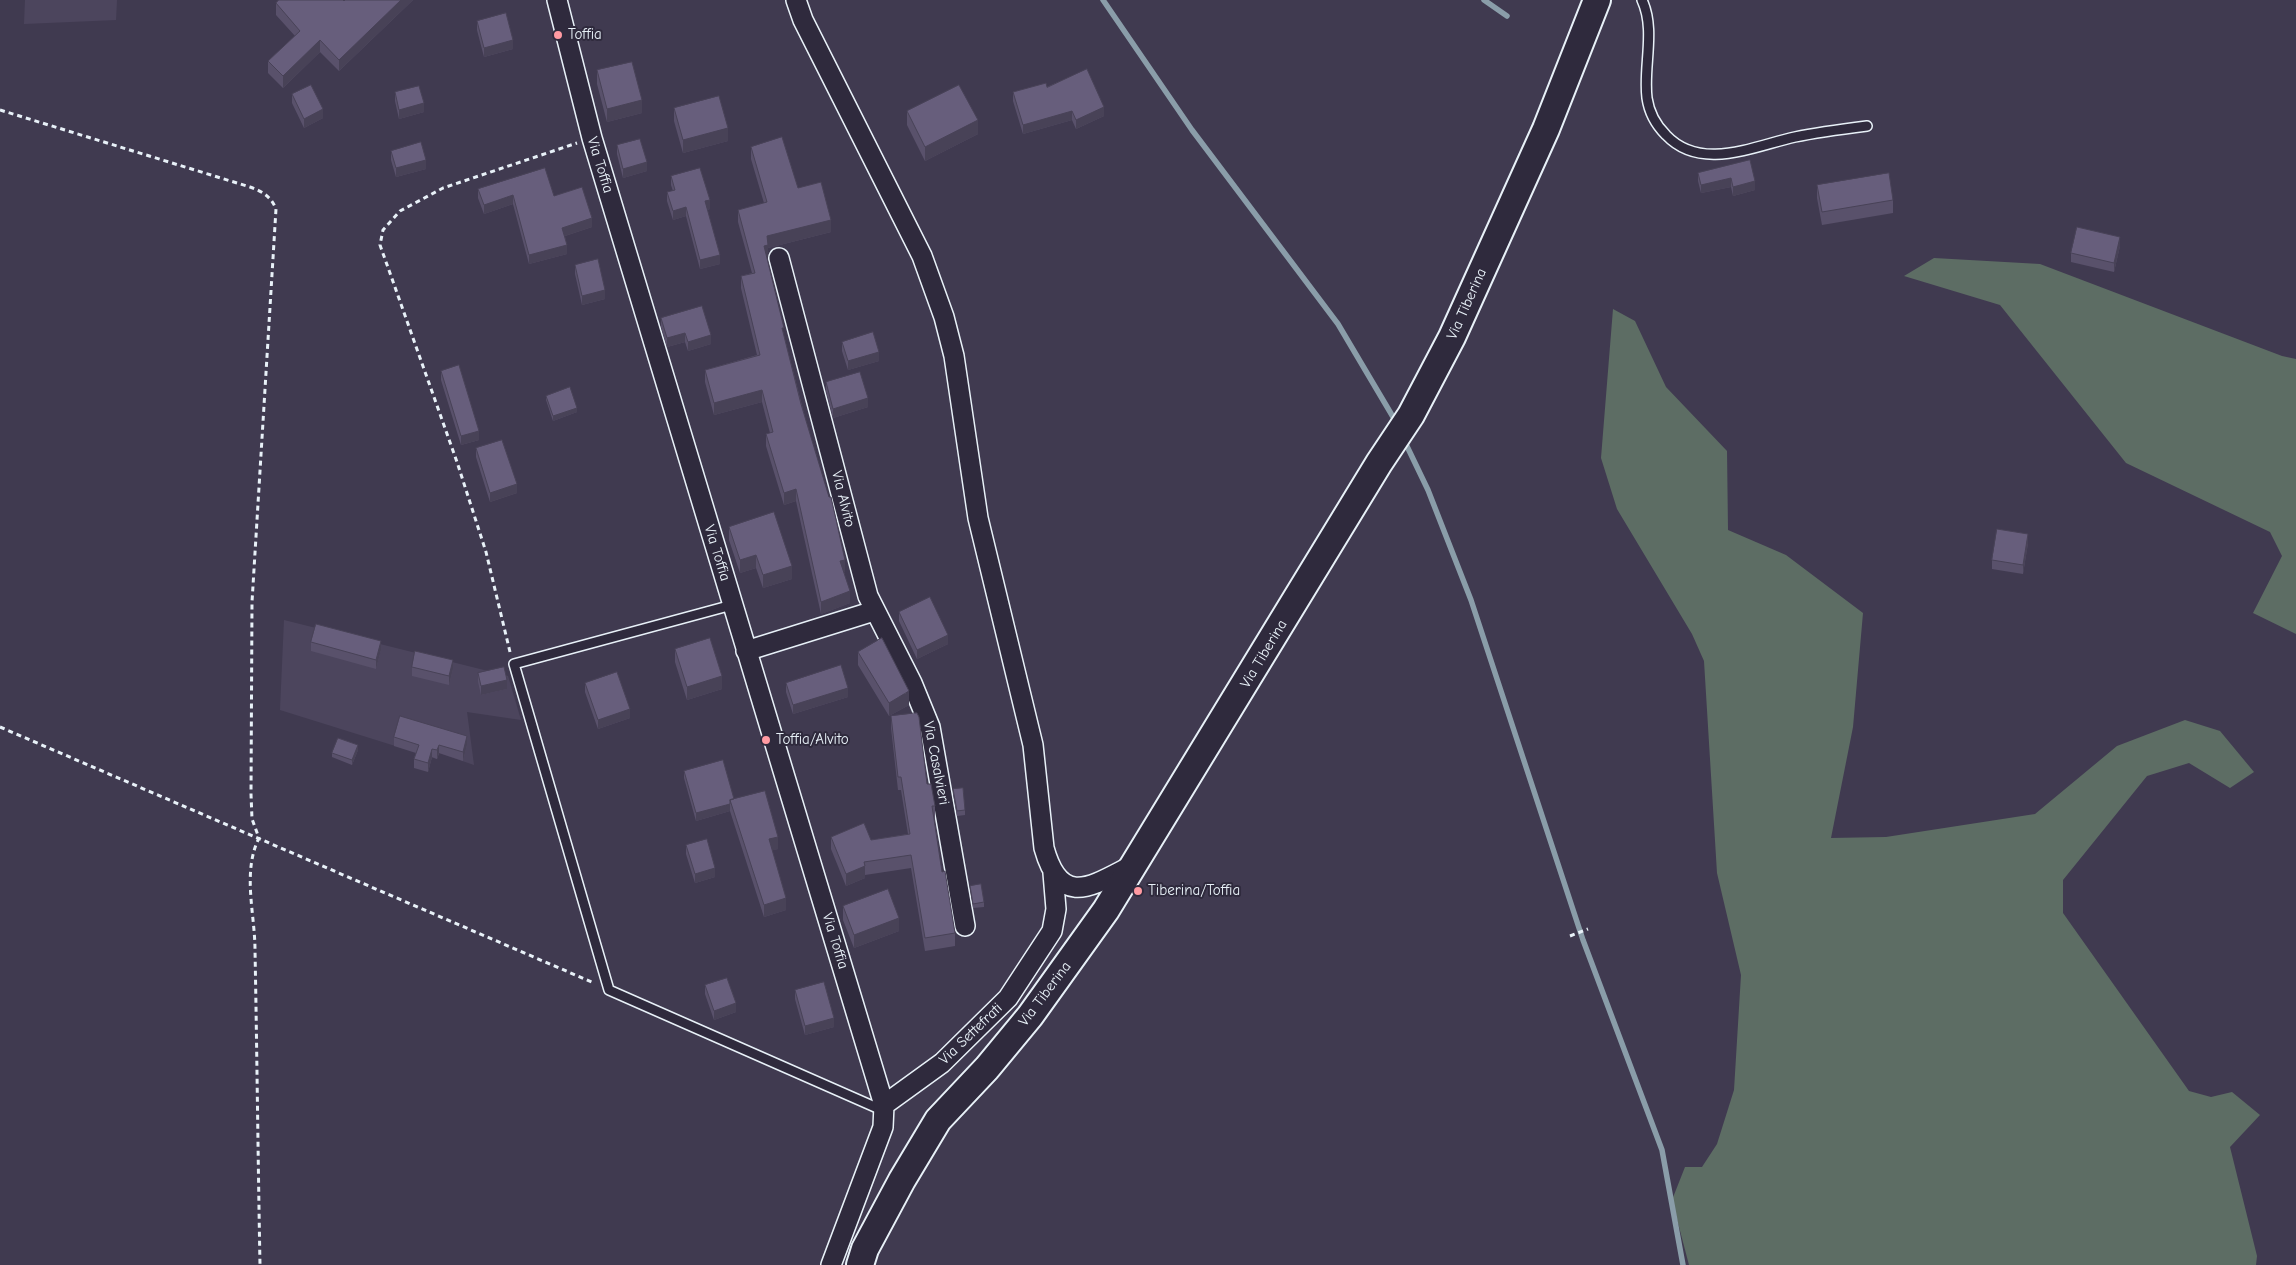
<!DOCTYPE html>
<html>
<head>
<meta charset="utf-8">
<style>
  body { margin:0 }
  canvas { display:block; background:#403a50 }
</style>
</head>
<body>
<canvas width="2296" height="1265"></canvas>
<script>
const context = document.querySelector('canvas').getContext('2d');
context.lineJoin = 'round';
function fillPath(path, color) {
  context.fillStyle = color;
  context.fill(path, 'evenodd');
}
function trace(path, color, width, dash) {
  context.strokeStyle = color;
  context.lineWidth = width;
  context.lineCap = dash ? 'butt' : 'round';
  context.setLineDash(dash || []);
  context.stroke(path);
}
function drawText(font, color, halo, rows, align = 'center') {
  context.font = font + ' "Comic Neue",sans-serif';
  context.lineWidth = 4;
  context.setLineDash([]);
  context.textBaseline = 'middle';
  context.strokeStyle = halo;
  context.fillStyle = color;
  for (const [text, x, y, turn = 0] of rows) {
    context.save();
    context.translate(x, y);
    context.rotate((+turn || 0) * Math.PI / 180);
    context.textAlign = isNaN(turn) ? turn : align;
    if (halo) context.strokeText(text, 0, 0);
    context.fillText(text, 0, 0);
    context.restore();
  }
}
fillPath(new Path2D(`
  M25 0H117L116 20 24 24Z
  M284 620 508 676 521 720 467 712 474 765 439 753 437 759 280 710Z`), '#4c455d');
fillPath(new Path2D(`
  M1934 258 2040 264 2282 356 2296 359V634L2253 613 2282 556 2270 532 2126 463 2000 305 1904 276Z
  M1613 309 1635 321 1666 387 1727 451 1728 530 1786 555 1863 613 1853 727 1831 838 1886 837 2035 814 2117 746 2185 720 2220 731 2254 772 2230 788 2189 763 2147 776 2063 880V913L2189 1091 2211 1097 2232 1092 2260 1115 2230 1147 2257 1256 2256 1265H1689L1672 1200 1685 1167H1702L1717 1144 1734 1090 1741 975 1717 873 1704 661 1692 634 1617 509 1601 458Z`), '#5d6d64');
trace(new Path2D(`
  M1103 0 1192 130 1338 324 1396 422
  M1484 0 1507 16
  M1404 440 1428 490 1471 600 1583 940 1662 1150 1683 1265`), '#8a9da9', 5.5);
const lane = new Path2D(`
  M1642 0C1656 30 1643 67 1647 98 1649 112 1656 125 1666 135 1701 172 1754 146 1795 137 1819 132 1843 129 1867 126
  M732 605 514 664 609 990 884 1111`);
const street = new Path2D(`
  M557 0 592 138 884 1105 883 1127 831 1265
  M796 0 803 20 922 256 944 317 954 356 978 518 1033 745 1044 848C1061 909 1092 886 1133 865
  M779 258 868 596 912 683 930 727 965 926
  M746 651 874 611
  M884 1105 942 1063 1008 998 1052 931 1056 909 1053 873`);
const secondary = new Path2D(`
  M860 1265 865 1249 902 1180 938 1120 987 1068 1030 1016 1106 910 1379 463 1411 415 1452 337 1546 129 1597 0`);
trace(lane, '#e8f1f8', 12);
trace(street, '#e8f1f8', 22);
trace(secondary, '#e8f1f8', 30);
trace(new Path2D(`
  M0 110 250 187C261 191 271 196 276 209L252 602 251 794 252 819 259 838C242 872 255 914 255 950 257 1055 258 1160 260 1265
  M510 652 486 552 457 462 380 245 383 230 400 211 443 188 577 143
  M0 727 594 983
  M1570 936 1588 929`), '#e8f1f8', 3, [5, 4]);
trace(lane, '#2f2a3d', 9);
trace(street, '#2f2a3d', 19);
trace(secondary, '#2f2a3d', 26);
fillPath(new Path2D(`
  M345 0H413L339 71 320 52 283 88 268 73V61L295 36 276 15V3L344 1Z
  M477 21 513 49 484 57 477 30Z
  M597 70 642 113 607 122 597 84Z
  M1047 87 1104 116 1076 129 1072 120 1023 134 1013 101V92Z
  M395 92 424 112 399 119 395 101Z
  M292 94 323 118 304 128 292 103Z
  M674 108 728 141 683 153 674 121Z
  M907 111 978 134 925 161 907 125Z
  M617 145 647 171 623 178 617 154Z
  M751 147 798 188 831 232 768 248V257H767L784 336 845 572H844L850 603 821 614 796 501 784 505 766 446V434L770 433 762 402 714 415 705 382V370L757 355 741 288V276L752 273 738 222V210L764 203 751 159Z
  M391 151 426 169 396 177 391 160Z
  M1750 160 1755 190 1733 196 1731 187 1701 193 1698 181V173Z
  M671 176 710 209 707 210 720 264 700 269 686 216 673 220 667 201V192L673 191 671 185Z
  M1817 185 1893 200V213L1822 225 1817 198Z
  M478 189 554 196 592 227 565 236 567 254 529 264 513 204 484 214 478 198Z
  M2120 246 2114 272 2071 262V253Z
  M575 265 605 299 582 305 575 274Z
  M661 318 711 344 688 351 685 342 667 347 661 327Z
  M842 342 879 361 848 370 842 351Z
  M441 371 479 440 461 445 441 380Z
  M826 382 868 407 833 418 826 391Z
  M546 396 577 412 553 421 546 400Z
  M476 448 517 493 490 502 476 457Z
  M729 527 792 579 763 588 756 568 740 573 729 540Z
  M2028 543 2023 574 1992 569V560Z
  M899 612 948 644 917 659 899 621Z
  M311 642 381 650 376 669 311 651Z
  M675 649 722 689 687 700 675 662Z
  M858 652 909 705 889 716 858 665Z
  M412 667 453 669 449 685 412 676Z
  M478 673 507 689 481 695 478 682Z
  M585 683 630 718 598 729 585 692Z
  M786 683 848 697 793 714 786 692Z
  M891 716 927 784 935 806V818H934L942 872 955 933V946L925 951 911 868 865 875V878L846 886 831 849V837L871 840 908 834 901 790H898L891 728Z
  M394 737 467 745 463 761 439 753 437 759 432 757 428 772 414 768V759L416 753 394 746Z
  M358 750 352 765 332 757V753Z
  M684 771 734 799 778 849 772 850 786 910 764 917 730 811 696 821 684 778Z
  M953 789 965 810V815L957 816 953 794Z
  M686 845 715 877 695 883 686 854Z
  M970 886 984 902V907L973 908Z
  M843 906 899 931 854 948 843 920Z
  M705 985 736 1012 714 1020 705 994Z
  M795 990 834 1027 805 1035 795 999Z`), '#59516b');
fillPath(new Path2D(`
  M401 0H413L339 71V60Z
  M320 40V52L283 88V76Z
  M513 40V49L484 57V48Z
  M642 100V113L607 122V109Z
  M424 103V112L399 119V110Z
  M1104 107V116L1076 129V120Z
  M323 109V118L304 128V119Z
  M1072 111V120L1023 134V125Z
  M978 120V134L925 161V147Z
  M728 128V141L683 153V140Z
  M426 160V169L396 177V168Z
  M647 162V171L623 178V169Z
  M1731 178V187L1701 193V185Z
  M1755 181V190L1733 196V187Z
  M513 195V204L484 214V205Z
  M710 200V209L705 210V201Z
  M686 207V216L673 220V211Z
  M592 218V227L562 237V228Z
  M831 220V232L768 248V257L764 258V246L767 236Z
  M2120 237V246L2114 272V263Z
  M567 245V254L529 264V255Z
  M720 255V264L700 269V260Z
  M605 290V299L582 305V296Z
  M685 333V342L667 347V338Z
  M711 335V344L688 351V342Z
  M879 352V361L848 370V361Z
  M762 390V402L714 415V403Z
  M868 398V407L833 418V409Z
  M577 408V412L553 421V416Z
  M479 431V440L461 445V436Z
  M517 484V493L490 502V493Z
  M796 489V501L784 505V493Z
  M2028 534V543L2023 574V565Z
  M756 555V568L740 573V560Z
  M845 560V572L840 573V561Z
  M792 566V579L763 588V575Z
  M850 591V603L821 614V602Z
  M948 635V644L917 659V650Z
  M381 641V650L376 669V660Z
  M453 660V669L449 685V676Z
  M722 676V689L687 700V687Z
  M507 680V689L481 695V686Z
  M848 688V697L793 714V705Z
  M909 691V705L889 716V703Z
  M630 709V718L598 729V720Z
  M467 736V745L463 761V752Z
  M358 745V750L352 765V760Z
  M439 745V753L437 759V750Z
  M432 749V757L428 772V763Z
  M730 804V811L696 821V813Z
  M778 837V849L769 851V839Z
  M865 866V878L846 886V874Z
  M715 868V877L695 883V874Z
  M786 898V910L764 917V905Z
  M899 918V931L854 948V935Z
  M736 1003V1012L714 1020V1011Z
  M834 1018V1027L805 1035V1026Z`), '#484257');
const building = new Path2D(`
  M279 0H343L344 1 345 0H401L339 60 320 40 283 76 268 61 300 31 276 3Z
  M506 13 513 40 484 48 477 21Z
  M632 62 642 100 607 109 597 70Z
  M1087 69 1104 107 1076 120 1072 111 1023 125 1013 92 1046 83 1047 87Z
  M311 85 323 109 304 119 292 94Z
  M959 85 978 120 925 147 907 111Z
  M419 86 424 103 399 110 395 92Z
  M719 96 728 128 683 140 674 108Z
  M782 137 798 188 821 182 831 220 767 236 768 245 764 246 784 328H782L801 404 829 497H831L845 560 840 561 850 591 821 602 796 489 784 493 766 434 773 432 762 390 714 403 705 370 760 355 741 276 755 273 738 210 767 202 751 147Z
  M640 139 647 162 623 169 617 145Z
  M421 142 426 160 396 168 391 151Z
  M1750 160 1755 181 1733 187 1731 178 1701 185 1698 173Z
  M545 168 554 196 582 187 592 218 562 228 567 245 529 255 513 195 484 205 478 189Z
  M700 168 710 200 705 201 720 255 700 260 686 207 673 211 667 192 675 190 671 176Z
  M1889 173 1893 200 1822 212 1817 185Z
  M2077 227 2120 237 2114 263 2071 253Z
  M598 259 605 290 582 296 575 265Z
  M702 306 711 335 688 342 685 333 667 338 661 318Z
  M873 332 879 352 848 361 842 342Z
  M459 365 479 431 461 436 441 371Z
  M860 372 868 398 833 409 826 382Z
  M570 387 577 408 553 416 546 396Z
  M502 440 517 484 490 493 476 448Z
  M774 512 792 566 763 575 756 555 740 560 729 527Z
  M1997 529 2028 534 2023 565 1992 560Z
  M930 597 948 635 917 650 899 612Z
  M316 624 381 641 376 660 311 642Z
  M710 638 722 676 687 687 675 649Z
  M882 638 909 691 889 703 858 652Z
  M415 651 453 660 449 676 412 667Z
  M841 665 848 688 793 705 786 683Z
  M504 667 507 680 481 686 478 673Z
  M617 672 630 709 598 720 585 683Z
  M917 713 919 717 927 784H931L935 806H932L942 872 945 871 955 933 925 938 911 855 864 862 865 866 846 874 831 837 864 823 871 840 910 834 901 777H898L891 716Z
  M400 716 467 736 463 752 439 745 437 750 432 749 428 763 414 759 419 745 394 737Z
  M338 738 358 745 352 760 332 753Z
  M723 760 734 799 730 800V804L696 813 684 771Z
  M963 788 965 810 957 811 953 789Z
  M765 791 778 837 769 839 786 898 764 905 730 800Z
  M707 839 715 868 695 874 686 845Z
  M981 884 984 902 973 904 970 886Z
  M888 889 899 918 854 935 843 906Z
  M727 978 736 1003 714 1011 705 985Z
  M824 982 834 1018 805 1026 795 990Z`);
fillPath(building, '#675e7c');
trace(building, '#484257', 1);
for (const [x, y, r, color] of [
  [558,35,5,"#ff9aa2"],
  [766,740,5,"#ff9aa2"],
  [1138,891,5,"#ff9aa2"]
]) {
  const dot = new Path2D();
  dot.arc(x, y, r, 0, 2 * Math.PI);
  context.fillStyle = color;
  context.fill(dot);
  trace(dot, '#2f2a3d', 2);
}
drawText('15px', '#e8f1f8', '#2f2a3d', [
  ["Toffia",568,35],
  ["Toffia/Alvito",776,740],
  ["Tiberina/Toffia",1148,891]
], 'left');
drawText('15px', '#e8f1f8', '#2f2a3d', [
  ["Via Toffia",600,165,73],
  ["Via Tiberina",1467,304,-66],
  ["Via Alvito",843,499,76],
  ["Via Toffia",717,553,73],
  ["Via Tiberina",1264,654,-59],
  ["Via Casalvieri",936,763,79],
  ["Via Toffia",835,941,73],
  ["Via Tiberina",1045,994,-53],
  ["Via Settefrati",971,1034,-44]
]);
</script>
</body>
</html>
